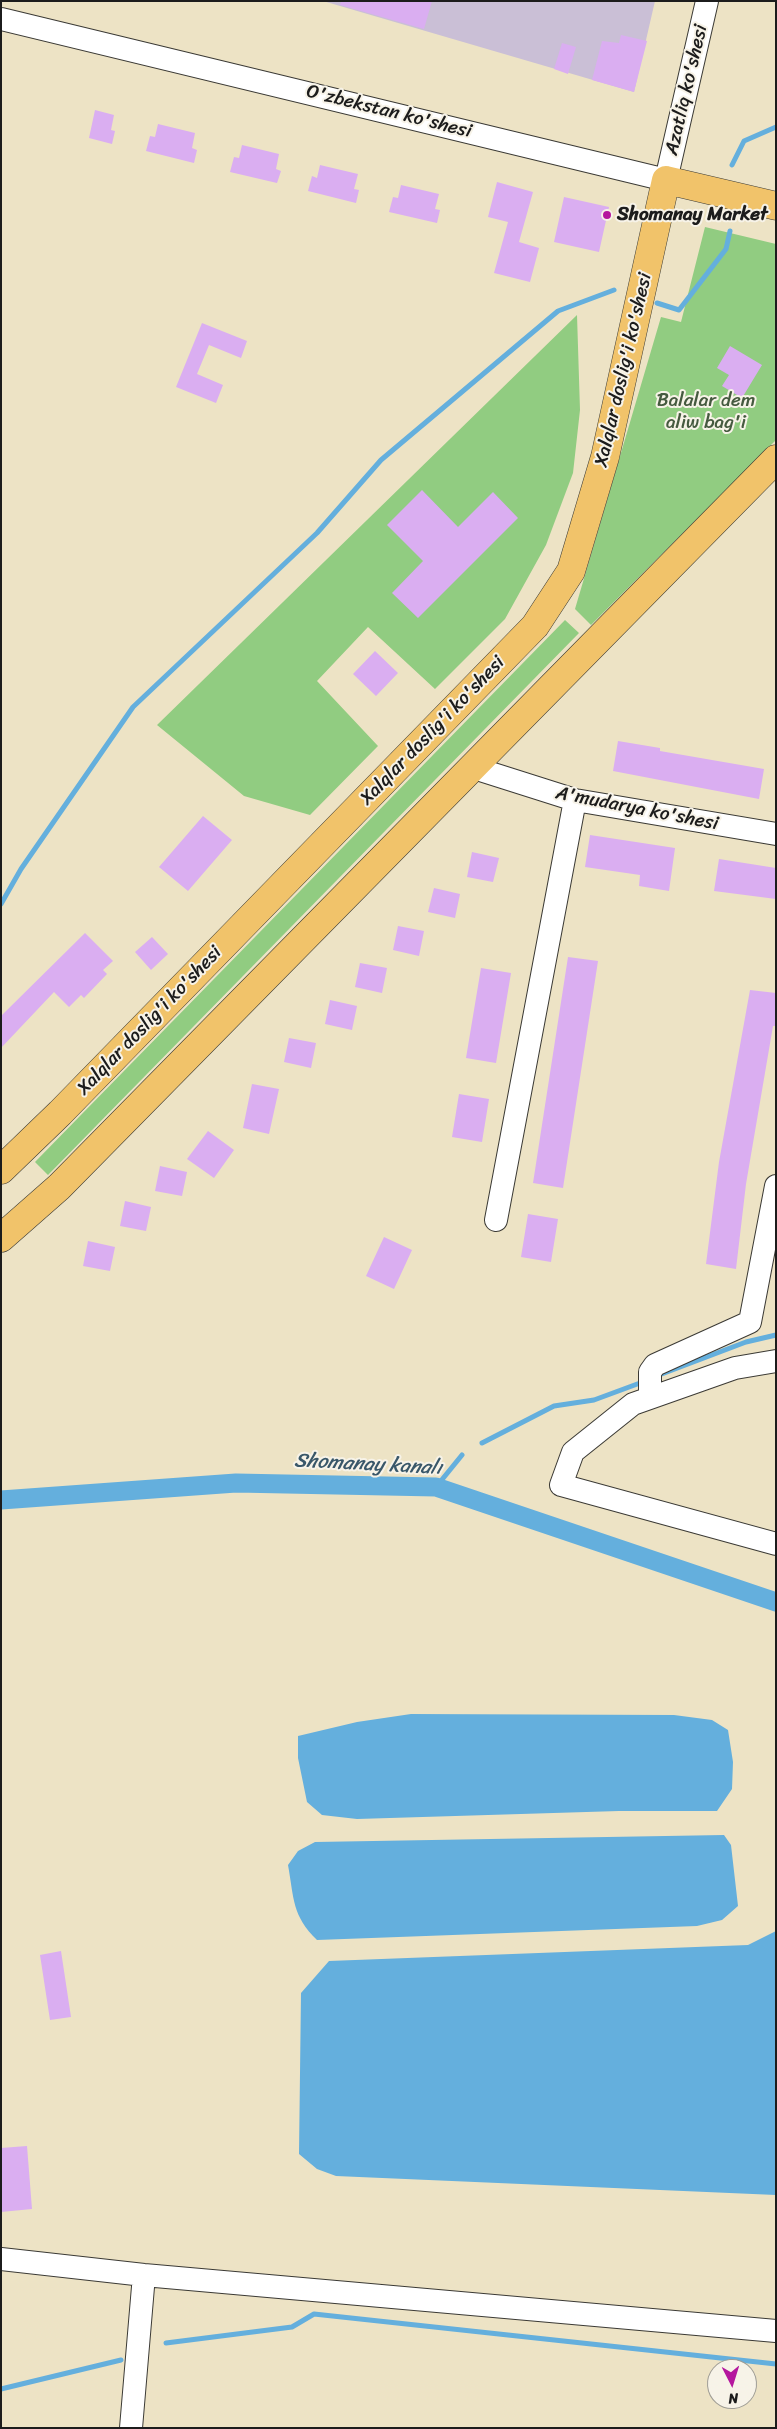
<!DOCTYPE html>
<html>
<head>
<meta charset="utf-8">
<style>
  body { margin:0 }
  #map { position:relative; width:777px; height:2429px; overflow:hidden; background:#ede3c5; font-family:Sriracha,sans-serif }
  canvas { display:block }
  .frame { position:absolute; inset:0; border:2px solid #1c1c1c; pointer-events:none }
  .north { position:absolute; left:707px; top:2359px; width:50px; height:50px; box-sizing:border-box; background:#f7f3e8; border:1px solid #9f9d96; border-radius:50%; rotate:175deg; font-size:14px; font-weight:700; line-height:20px; text-align:center; color:#1c1c1c }
  .north::after { content:''; display:block; margin:auto; width:18px; height:22px; background:#b5179e; clip-path:polygon(50% 0,100% 100%,50% 72%,0 100%) }
</style>
</head>
<body>
<div id="map">
<canvas width="777" height="2429"></canvas>
<div class="frame"></div>
<div class="north">N</div>
</div>
<script>
const context = document.querySelector('canvas').getContext('2d');
context.lineJoin = 'round';
function fillPath(path, color) {
  context.fillStyle = color;
  context.fill(path, 'evenodd');
}
function trace(path, color, width, dash) {
  context.strokeStyle = color;
  context.lineWidth = width;
  context.lineCap = dash ? 'butt' : 'round';
  context.setLineDash(dash || []);
  context.stroke(path);
}
function drawText(font, color, halo, rows, align = 'center') {
  context.font = font + ' Sriracha,sans-serif';
  context.lineWidth = 4;
  context.setLineDash([]);
  context.textBaseline = 'middle';
  context.strokeStyle = halo;
  context.fillStyle = color;
  for (const [text, x, y, turn = 0] of rows) {
    context.save();
    context.translate(x, y);
    context.rotate((+turn || 0) * Math.PI / 180);
    context.textAlign = isNaN(turn) ? turn : align;
    if (halo) context.strokeText(text, 0, 0);
    context.fillText(text, 0, 0);
    context.restore();
  }
}
fillPath(new Path2D(`
  M323 1H655L634 92Z`), '#cabfd6');
fillPath(new Path2D(`
  M705 227 776 244V440L591 625 575 609 661 317 681 322Z
  M577 315 580 410 573 473 546 545 505 619 435 689 368 627 317 681 378 746 310 815 244 796 157 725Z
  M565 620 579 633 48 1175 35 1162Z`), '#91cc81');
fillPath(new Path2D(`
  M411 1714 674 1715 712 1720 728 1730 733 1762 732 1789 717 1811H619L357 1819 322 1815 307 1802 298 1758V1736L357 1722Z
  M724 1835 731 1845 738 1906 722 1920 697 1926 317 1940C292 1916 294 1898 288 1865L298 1851 315 1842Z
  M776 1931V2195L336 2176 317 2169 299 2154 301 1993 329 1961 748 1945Z`), '#64afdd');
trace(new Path2D(`
  M732 165 744 141 776 127
  M657 303 679 310 726 249 730 231
  M1 904 21 869 133 707 317 533 381 460 558 311 614 290
  M659 1375 746 1342 776 1335
  M482 1443 554 1406 594 1400 640 1383
  M436 1487 462 1455
  M166 2343 292 2327 314 2314 776 2364
  M1 2389 121 2360`), '#64afdd', 5);
trace(new Path2D(`
  M1 1500 236 1483 436 1487 776 1602`), '#64afdd', 19);
fillPath(new Path2D(`
  M341 1H432L424 29 340 5Z
  M621 35 647 41 634 92 592 80 602 41 619 43Z
  M562 43 576 47 568 74 554 69Z
  M95 110 114 115 111 130 115 131 112 144 89 138Z
  M158 124 195 133 192 148 197 150 194 163 146 151 150 136 155 137Z
  M242 145 279 154 276 169 281 171 277 183 230 172 234 157 239 158Z
  M320 165 358 174 354 189 359 190 356 203 308 191 312 176 317 178Z
  M497 182 533 192 519 242 539 248 530 282 494 273 508 222 488 217Z
  M401 185 439 194 435 209 440 210 437 223 389 212 393 197 398 198Z
  M564 197 609 207 599 252 554 242Z
  M202 323 247 341 241 358 209 345 197 374 223 385 216 403 176 387Z
  M730 346 762 365 742 398 722 386 729 375 717 368Z
  M422 490 458 527 493 492 518 518 418 618 392 593 423 561 387 525Z
  M375 651 398 673 376 696 353 674Z
  M618 741 660 748V751L764 769 759 799 613 771Z
  M203 816 232 840 188 891 159 867Z
  M590 835 675 848 669 891 639 886 640 875 585 867Z
  M472 852 499 858 493 882 467 877Z
  M719 859 776 868V899L714 891Z
  M434 888 460 894 455 918 428 912Z
  M398 926 424 931 419 956 393 950Z
  M85 933 113 961 103 970 107 974 84 998 81 995 69 1007 54 992 1 1048V1016Z
  M152 937 168 954 151 970 135 952Z
  M568 957 598 961 563 1188 533 1183Z
  M360 963 387 968 382 993 355 987Z
  M481 968 511 973 496 1063 466 1058Z
  M750 990 776 993V1026H773L746 1184 736 1269 706 1264 719 1162Z
  M330 1000 357 1006 352 1030 325 1024Z
  M289 1038 316 1043 311 1068 284 1062Z
  M252 1084 279 1089 269 1134 243 1128Z
  M459 1094 489 1099 482 1142 452 1137Z
  M208 1131 234 1150 214 1178 187 1159Z
  M160 1166 187 1172 182 1196 155 1191Z
  M125 1201 151 1207 146 1231 120 1226Z
  M528 1214 558 1219 551 1262 521 1257Z
  M384 1237 412 1250 394 1289 366 1276Z
  M88 1241 115 1247 110 1271 83 1266Z
  M61 1951 71 2017 50 2020 40 1955Z
  M27 2146 32 2209 1 2212V2148Z`), '#daaef1');
const minor = new Path2D(`
  M1 19 666 180 707 1
  M471 767 575 800 776 834
  M496 1220 575 800
  M776 1361 735 1368 633 1404 573 1452 561 1485 776 1544
  M650 1397V1372L655 1365 750 1322 776 1186
  M1 2259 144 2275 776 2331
  M131 2428 144 2275`);
const major = new Path2D(`
  M1 1170 60 1113 535 626 571 571 605 457 666 180 776 206
  M1 1238 59 1187 776 459`);
trace(minor, '#3b3a35', 24);
trace(major, '#3b3a35', 29);
trace(minor, '#fff', 22);
trace(major, '#f1c36a', 28);
for (const [x, y, r, color] of [
  [607,215,5,"#b5179e"]
]) {
  const dot = new Path2D();
  dot.arc(x, y, r, 0, 2 * Math.PI);
  context.fillStyle = color;
  context.fill(dot);
  trace(dot, '#f7f3e8', 2);
}
drawText('19px', '#1c1c1c', '#f7f3e8', [
  ["Azatliq ko'shesi",687,90,-77],
  ["O'zbekstan ko'shesi",389,112,14],
  ["Xalqlar doslig'i ko'shesi",624,370,-77],
  ["Xalqlar doslig'i ko'shesi",433,731,-46],
  ["A'mudarya ko'shesi",637,809,11],
  ["Xalqlar doslig'i ko'shesi",150,1021,-46]
]);
drawText('bold 19px', '#1c1c1c', '#f7f3e8', [
  ["Shomanay Market",617,215]
], 'left');
drawText('19px', '#455a3f', '#f7f3e8', [
  ["Balalar dem",706,401],
  ["aliw bag'i",706,423]
]);
drawText('italic 20px', '#395769', '#f7f3e8', [
  ["Shomanay kanalı",368,1465,3]
]);
</script>
</body>
</html>
